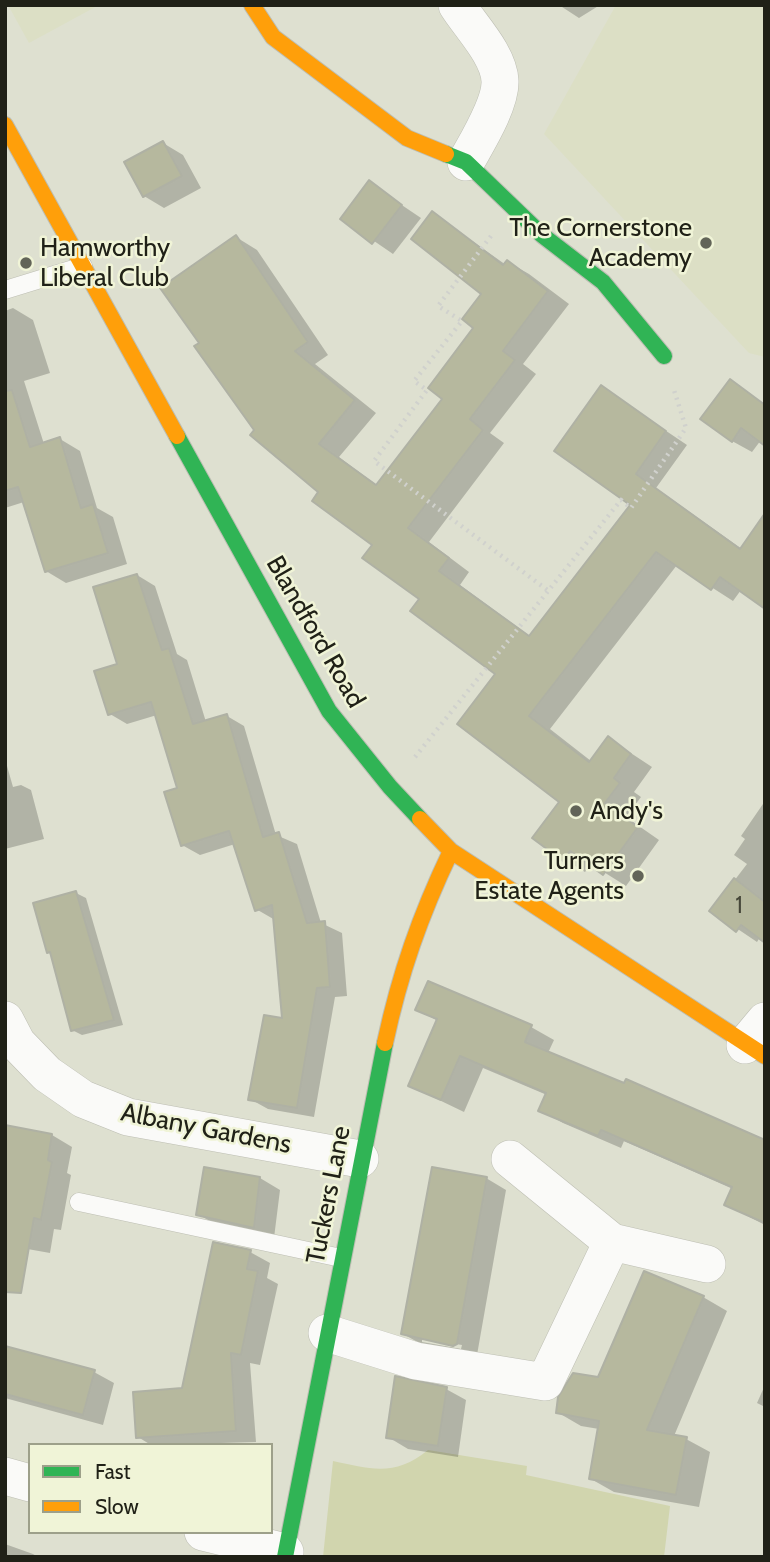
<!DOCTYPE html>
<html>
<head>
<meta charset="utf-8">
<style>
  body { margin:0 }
  #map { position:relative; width:770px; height:1562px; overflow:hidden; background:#dee0d0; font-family:Cabin,sans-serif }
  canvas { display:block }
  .frame { position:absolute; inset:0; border:7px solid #202117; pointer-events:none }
  .legend { position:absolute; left:28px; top:1443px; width:245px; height:91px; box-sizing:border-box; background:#f0f4d7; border:2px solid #9da08a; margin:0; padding:9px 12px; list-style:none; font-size:21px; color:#202117 }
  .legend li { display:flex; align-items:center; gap:14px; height:35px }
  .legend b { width:35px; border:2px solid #9da08a }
</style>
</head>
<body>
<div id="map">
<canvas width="770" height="1562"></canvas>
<div class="frame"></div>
<ul class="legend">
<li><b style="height:9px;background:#30b455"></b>Fast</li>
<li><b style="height:9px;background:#ff9f0a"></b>Slow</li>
</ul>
</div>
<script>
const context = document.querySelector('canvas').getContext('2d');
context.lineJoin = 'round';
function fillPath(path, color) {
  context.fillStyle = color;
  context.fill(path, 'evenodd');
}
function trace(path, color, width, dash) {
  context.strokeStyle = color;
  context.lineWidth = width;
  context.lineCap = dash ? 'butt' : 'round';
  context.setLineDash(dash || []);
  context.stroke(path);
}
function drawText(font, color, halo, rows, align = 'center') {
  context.font = font + ' Cabin,sans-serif';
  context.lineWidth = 5;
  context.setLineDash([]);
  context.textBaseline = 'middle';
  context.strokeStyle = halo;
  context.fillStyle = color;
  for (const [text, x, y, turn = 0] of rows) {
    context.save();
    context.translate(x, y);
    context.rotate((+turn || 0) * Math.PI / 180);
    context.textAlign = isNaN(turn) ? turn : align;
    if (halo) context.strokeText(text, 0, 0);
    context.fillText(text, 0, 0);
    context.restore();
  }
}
fillPath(new Path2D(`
  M8 5H99L29 43Z
  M616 5H765V357L749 353 544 134Z`), '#dcdfc5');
fillPath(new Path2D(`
  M428 1450 527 1466 526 1475 670 1506 664 1557H323L333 1461C370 1469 396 1477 428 1450Z`), '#d1d5ae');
fillPath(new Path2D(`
  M559 5H600L579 18Z
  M163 143 183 155 201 188 164 208 144 196Z
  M369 183 421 218 393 254 342 219Z
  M433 213 506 265 508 262 529 274 569 304 523 364 536 374 490 433 504 443 429 542 469 572 460 585 531 637 632 505 601 387 687 445 656 488 742 549 741 590 733 601 677 565 550 729 591 761 608 738 652 767 634 792 641 797 626 817 659 840 626 886 591 864 585 872 564 859 561 802 498 673 421 599 374 545 257 430 201 343 236 237 257 250 328 355 315 364 376 413 339 457 378 486 444 398 476 328 484 293Z
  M13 308 33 320 50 373 24 381 44 444 60 439 80 451 97 508 113 517 127 564 66 583 46 571 24 502 5 508V311Z
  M730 382 763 403 765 400V443L761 440 752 452 732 441Z
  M137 575 155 586 177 654 187 660 206 722 227 716 244 726 276 835 297 844 321 923 342 933 347 996 335 997 314 1117 268 1109 250 1099 284 1020 275 920 256 909 235 844 200 855 182 845 180 789 157 715 127 724 110 714Z
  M5 759 13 787 21 785 31 790 44 839 5 849Z
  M765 801V941L760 937 757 942 711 911 747 864 734 855 745 839 741 836Z
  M76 893 86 898 123 1025 82 1035 72 1030 53 954 48 952Z
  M418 1010 531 1027 554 1040 548 1053 765 1144V1225L726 1205 733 1189 624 1141 621 1148 563 1123 540 1110 547 1095 483 1068 464 1112 410 1086 438 1021Z
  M52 1135 72 1147 67 1173 71 1175 61 1230 54 1229 50 1253 5 1245Z
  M260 1178 280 1190 274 1238 218 1226 198 1214Z
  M486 1178 506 1190 477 1355 423 1345 403 1334ZM422 1339 462 1345 461 1349 422 1342Z
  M250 1252 270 1263 267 1278 278 1284 260 1365 250 1363 256 1442 151 1445 138 1437 183 1390Z
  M703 1297 727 1311 674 1436 686 1439 710 1452 699 1507 614 1492 591 1479 599 1429 581 1426 557 1412Z
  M5 1348 94 1372 114 1383 103 1425 5 1398Z
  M765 1385V1407L757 1403Z
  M446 1389 466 1400 458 1457 408 1449 388 1437Z
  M5 1544 33 1554 38 1557H5Z`), '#0003');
const building = new Path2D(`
  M163 141 182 176 143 197 124 162Z
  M369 180 402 205 372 244 340 219Z
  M432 211 503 265 507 260 548 291 503 351 515 360 470 419 483 430 408 528 449 558 439 571 529 636 630 505 554 451 601 385 666 431 636 474 740 549 765 513V609L720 577 711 590 656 552 529 716 589 762 608 736 631 754 614 778 620 783 605 803 638 827 603 875 570 851 563 861 532 838 559 802 457 724 495 674 410 611 419 599 362 558 372 545 312 501 318 492 250 435 254 430 194 346 199 343 160 288 236 235 308 342 295 351 355 400 319 444 376 485 442 399 428 388 473 328 462 319 481 294 411 239Z
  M730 379 765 405V446L741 428 732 442 700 419Z
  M12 390 30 447 60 437 81 508 93 504 108 553 45 572 18 487 5 491V391Z
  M137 574 162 650 169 648 193 724 227 714 263 837 279 832 307 923 325 921 330 987 317 988 297 1108 248 1100 264 1015 282 1018 272 905 255 911 229 831 181 846 164 792 177 788 151 702 108 715 94 671 117 664 93 587Z
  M734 878 765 902V943L741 925 736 932 709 911Z
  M76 891 114 1020 71 1031 50 952 47 953 33 903Z
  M428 981 532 1025 525 1042 624 1083 626 1079 765 1140V1223L724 1205 732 1187 601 1130 598 1136 538 1111 546 1093 460 1056 441 1100 408 1086 437 1019 415 1010Z
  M5 1125 52 1134 48 1160 52 1162 41 1220 34 1218 21 1293 5 1292Z
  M204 1167 260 1177 254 1228 196 1215Z
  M432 1167 487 1177 457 1344 453 1346 401 1334Z
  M213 1242 251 1250 247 1269 258 1271 241 1355 231 1353 236 1431 136 1438 133 1392 182 1388Z
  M644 1271 704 1296 647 1430 687 1437 676 1495 589 1479 599 1421 556 1413 558 1397 573 1373 598 1377Z
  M5 1346 95 1370 83 1415 5 1394Z
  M395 1376 447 1387 438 1446 386 1438Z`);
fillPath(building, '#b6b89e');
trace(building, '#afb1a4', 2);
const lane = new Path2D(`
  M5 290 83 266
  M79 1202 341 1258`);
const street = new Path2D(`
  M457 5C471 27 499 55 500 81 501 104 477 142 466 162
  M5 1020 17 1043 47 1074 83 1099 128 1117 360 1159
  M745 1045 765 1021
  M612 1242 707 1264
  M327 1333 416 1361 545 1382 612 1242 510 1159
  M5 1476 30 1483
  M203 1532 285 1552`);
const fast = new Path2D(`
  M446 154 466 162 542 235 603 282 664 356
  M177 436 329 711 390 787 420 819
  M285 1557 385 1043`);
const slow = new Path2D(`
  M252 5 273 37 407 138 446 154
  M5 125 177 436
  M420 819 451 851 765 1056
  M385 1043C400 973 420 916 451 851`);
trace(lane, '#bdbeb3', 19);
trace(street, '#bdbeb3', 38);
trace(fast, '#bdbeb3', 18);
trace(slow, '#bdbeb3', 18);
trace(new Path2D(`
  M491 236 438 306 462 321 414 381 427 390 374 461 550 592
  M415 757 621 500 631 508 686 428 674 390`), '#d0d1cd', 4.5, [2, 5]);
trace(lane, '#fafaf8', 18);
trace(street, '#fafaf8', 37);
trace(fast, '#30b455', 16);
trace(slow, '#ff9f0a', 16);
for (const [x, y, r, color] of [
  [706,243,7,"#626458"],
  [26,263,7,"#626458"],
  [576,811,7,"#626458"],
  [638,876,7,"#626458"]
]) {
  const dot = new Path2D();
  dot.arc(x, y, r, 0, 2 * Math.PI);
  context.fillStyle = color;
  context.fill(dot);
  trace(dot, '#f0f4d7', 2.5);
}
drawText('23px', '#464739', null, [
  ["1",739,906]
]);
drawText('26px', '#202117', '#f0f4d7', [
  ["The Cornerstone",692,228],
  ["Academy",692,258],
  ["Hamworthy",40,248,"left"],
  ["Liberal Club",40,278,"left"],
  ["Andy's",590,811,"left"],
  ["Turners",624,861],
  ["Estate Agents",624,891]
], 'right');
drawText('26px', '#202117', '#f0f4d7', [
  ["Blandford Road",315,632,60],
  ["Albany Gardens",206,1129,11],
  ["Tuckers Lane",329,1195,-79]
]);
</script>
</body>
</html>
